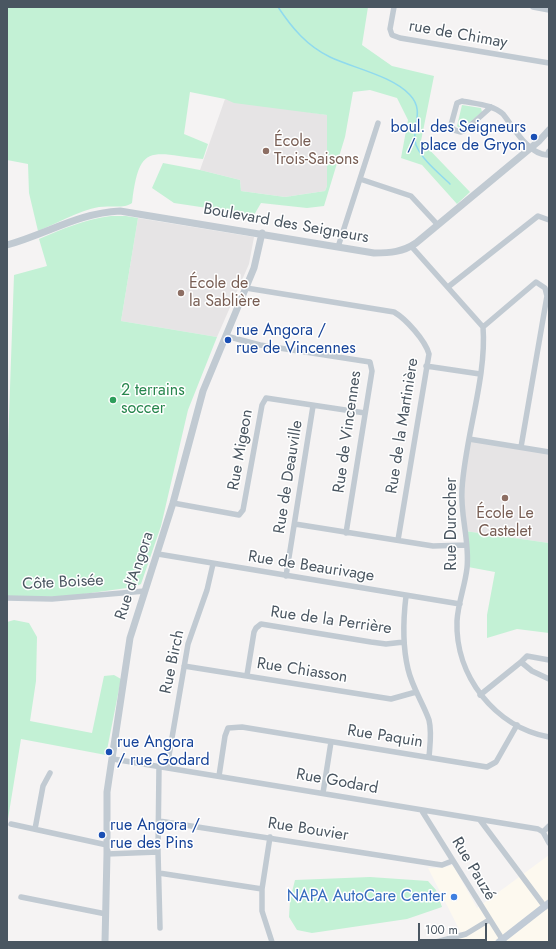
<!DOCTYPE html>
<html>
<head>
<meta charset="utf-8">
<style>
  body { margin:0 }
  #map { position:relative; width:556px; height:949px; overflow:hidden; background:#f5f3f3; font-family:Jost,sans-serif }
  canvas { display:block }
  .frame { position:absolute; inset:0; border:8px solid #4a5661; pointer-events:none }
  .scale { position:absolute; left:418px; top:923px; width:69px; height:18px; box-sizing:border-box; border:2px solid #4a5661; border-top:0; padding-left:5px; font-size:12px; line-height:14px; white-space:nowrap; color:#4a5661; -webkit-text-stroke:3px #fff; paint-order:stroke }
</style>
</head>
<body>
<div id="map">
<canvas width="556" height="949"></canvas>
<div class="frame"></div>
<div class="scale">100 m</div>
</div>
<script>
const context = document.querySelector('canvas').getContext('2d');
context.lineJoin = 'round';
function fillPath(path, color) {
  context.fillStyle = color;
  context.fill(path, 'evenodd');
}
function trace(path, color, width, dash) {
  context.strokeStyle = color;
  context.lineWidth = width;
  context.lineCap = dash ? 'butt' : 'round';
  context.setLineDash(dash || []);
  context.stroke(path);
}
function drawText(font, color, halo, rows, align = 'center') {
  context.font = font + ' Jost,sans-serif';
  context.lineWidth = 3;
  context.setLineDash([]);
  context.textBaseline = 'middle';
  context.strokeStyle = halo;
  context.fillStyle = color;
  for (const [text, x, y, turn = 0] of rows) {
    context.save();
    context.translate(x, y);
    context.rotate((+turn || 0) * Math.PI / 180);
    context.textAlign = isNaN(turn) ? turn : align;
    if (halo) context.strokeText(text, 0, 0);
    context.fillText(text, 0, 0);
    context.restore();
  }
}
fillPath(new Path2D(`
  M549 855V942H424L461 933 428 868H442L453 865 477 908Z`), '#fdf9ef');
fillPath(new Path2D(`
  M225 99 327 115V186L325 191 285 197 241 191 240 180 200 170Z
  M138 218 254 237 249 264 217 337 121 321Z
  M469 439 549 452V543L465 531 462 507Z`), '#e6e4e5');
fillPath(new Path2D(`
  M7 7H368L362 45 392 66 434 76 421 141 470 192 457 204 422 165 401 158 408 120 397 98 370 90 353 92 345 137 324 206 307 208 261 203 254 215 174 203 152 188 163 163 200 170 240 180 241 191 285 197 325 191 327 186V115L234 103 225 99 190 92 184 134 208 144 203 159C151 153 139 142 132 203 124 209 110 205 99 207 78 211 58 223 38 231L29 193 28 164 7 160Z
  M462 105 481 108 482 112 463 128H459L457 126Z
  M111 216H126L138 218 121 321 217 337 188 410 161 526 141 584 134 587 62 597 7 596V473L14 275 47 266 39 239C63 229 85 219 111 216Z
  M465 531 549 543V633L517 629 487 638V615L495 572 468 567Z
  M14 620 29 623 37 637 36 681 30 721 92 733 104 676 114 675 121 679 106 755 21 739 7 825V622Z
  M370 877 428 881 436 890 442 907 407 919 312 933 297 930 289 917 290 900 295 880Z`), '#c3f1d5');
trace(new Path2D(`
  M278 7C292 28 307 46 330 57 353 68 393 76 410 95 426 112 410 128 416 145 422 160 439 173 450 184`), '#90daee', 1.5);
trace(new Path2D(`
  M394 7 390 29 392 35 400 38 549 63
  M533 7 549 10
  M491 107 464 131 461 132 454 130 451 125 457 103 462 101C475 104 492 104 503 114 514 128 528 154 547 155L549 151
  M360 179 411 196 437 224
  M411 246 483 327C487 377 465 437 462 489 460 515 470 542 467 568 465 586 458 603 457 621 455 676 495 727 549 737
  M338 247 378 123
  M448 287 538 216 549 220
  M246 288 394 312C406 319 425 340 429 354L398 540
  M483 327 536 282 545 288 547 296 521 447
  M226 336 260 345 370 362 372 371 346 533
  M426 366 480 374
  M469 439 549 452
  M173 503 239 515 243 510 262 405 266 398 365 413
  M295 524 433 546 466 545
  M158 554 460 604
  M286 576 313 406
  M406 596C403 621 402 644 408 669 412 687 423 703 429 720 432 732 430 745 429 757
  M7 598 52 599 145 591
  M521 662 527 656 549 660
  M184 666 391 699 416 692
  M247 675 254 632 256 628 261 624 371 642 386 644 404 642
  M480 695 521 662 532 671 549 679
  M113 759 538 829 543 832 549 843
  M159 767 158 852 160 928
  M167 767 188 644 207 590 213 564
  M219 776 225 736 228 728 242 727 487 767 496 762 517 725
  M323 793 331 742
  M422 811 504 942
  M480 820 545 907
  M159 821 435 864 442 865 452 861
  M11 824 107 845
  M35 829 43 786 50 773
  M543 832 549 826
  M270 837 262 889V911L272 942
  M107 854 158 852
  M159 873 262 889
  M21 897 106 914
  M436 942 466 934 489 920`), '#c1cad2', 5.5);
trace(new Path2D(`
  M7 245C47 234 78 213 120 211L374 253C390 253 403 252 416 243L539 141 549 130
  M105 942 107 854V792L130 638 173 503 203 391 254 268 262 233`), '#c1cad2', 7);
trace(new Path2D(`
  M499 942 549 903`), '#c1cbd6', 7);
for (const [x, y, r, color] of [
  [534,137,4,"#1a4fb4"],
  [266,151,4,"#8d6e63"],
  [181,293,4,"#8d6e63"],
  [228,340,4,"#1a4fb4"],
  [113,400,4,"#2e9e5b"],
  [505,498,4,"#8d6e63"],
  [109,752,4,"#1a4fb4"],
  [102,835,4,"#1a4fb4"],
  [454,897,4,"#3f7fe0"]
]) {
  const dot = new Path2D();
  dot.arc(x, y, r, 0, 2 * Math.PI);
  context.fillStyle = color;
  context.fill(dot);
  trace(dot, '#fff', 1.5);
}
drawText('16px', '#4a5661', '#fff', [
  ["rue de Chimay",458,35,10],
  ["Boulevard des Seigneurs",286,224,10],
  ["Rue de la Martinière",403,426,-81],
  ["Rue de Vincennes",348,432,-82],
  ["Rue Migeon",241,450,-80],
  ["Rue de Deauville",289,477,-81],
  ["Rue Durocher",452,524,-90],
  ["Rue de Beaurivage",311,567,9],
  ["Rue d'Angora",135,576,-72],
  ["Côte Boisée",63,583,-3],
  ["Rue de la Perrière",331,621,8],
  ["Rue Birch",173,662,-78],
  ["Rue Chiasson",302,671,9],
  ["Rue Paquin",385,737,9],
  ["Rue Godard",337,782,10],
  ["Rue Bouvier",308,830,9],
  ["Rue Pauzé",473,869,59]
]);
drawText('16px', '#164399', '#fff', [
  ["boul. des Seigneurs",526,128,"right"],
  ["/ place de Gryon",526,146,"right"],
  ["rue Angora /",236,331],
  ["rue de Vincennes",236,349],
  ["rue Angora",117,743],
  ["/ rue Godard",117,761],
  ["rue Angora /",110,826],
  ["rue des Pins",110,844]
], 'left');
drawText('16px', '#785e54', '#fff', [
  ["École",274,142],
  ["Trois-Saisons",274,160],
  ["École de",189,284],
  ["la Sablière",189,302],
  ["École Le",505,514,"center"],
  ["Castelet",505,532,"center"]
], 'left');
drawText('16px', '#27864d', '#fff', [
  ["2 terrains",121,391],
  ["soccer",121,409]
], 'left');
drawText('16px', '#366cbe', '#fff', [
  ["NAPA AutoCare Center",446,897]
], 'right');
</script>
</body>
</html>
